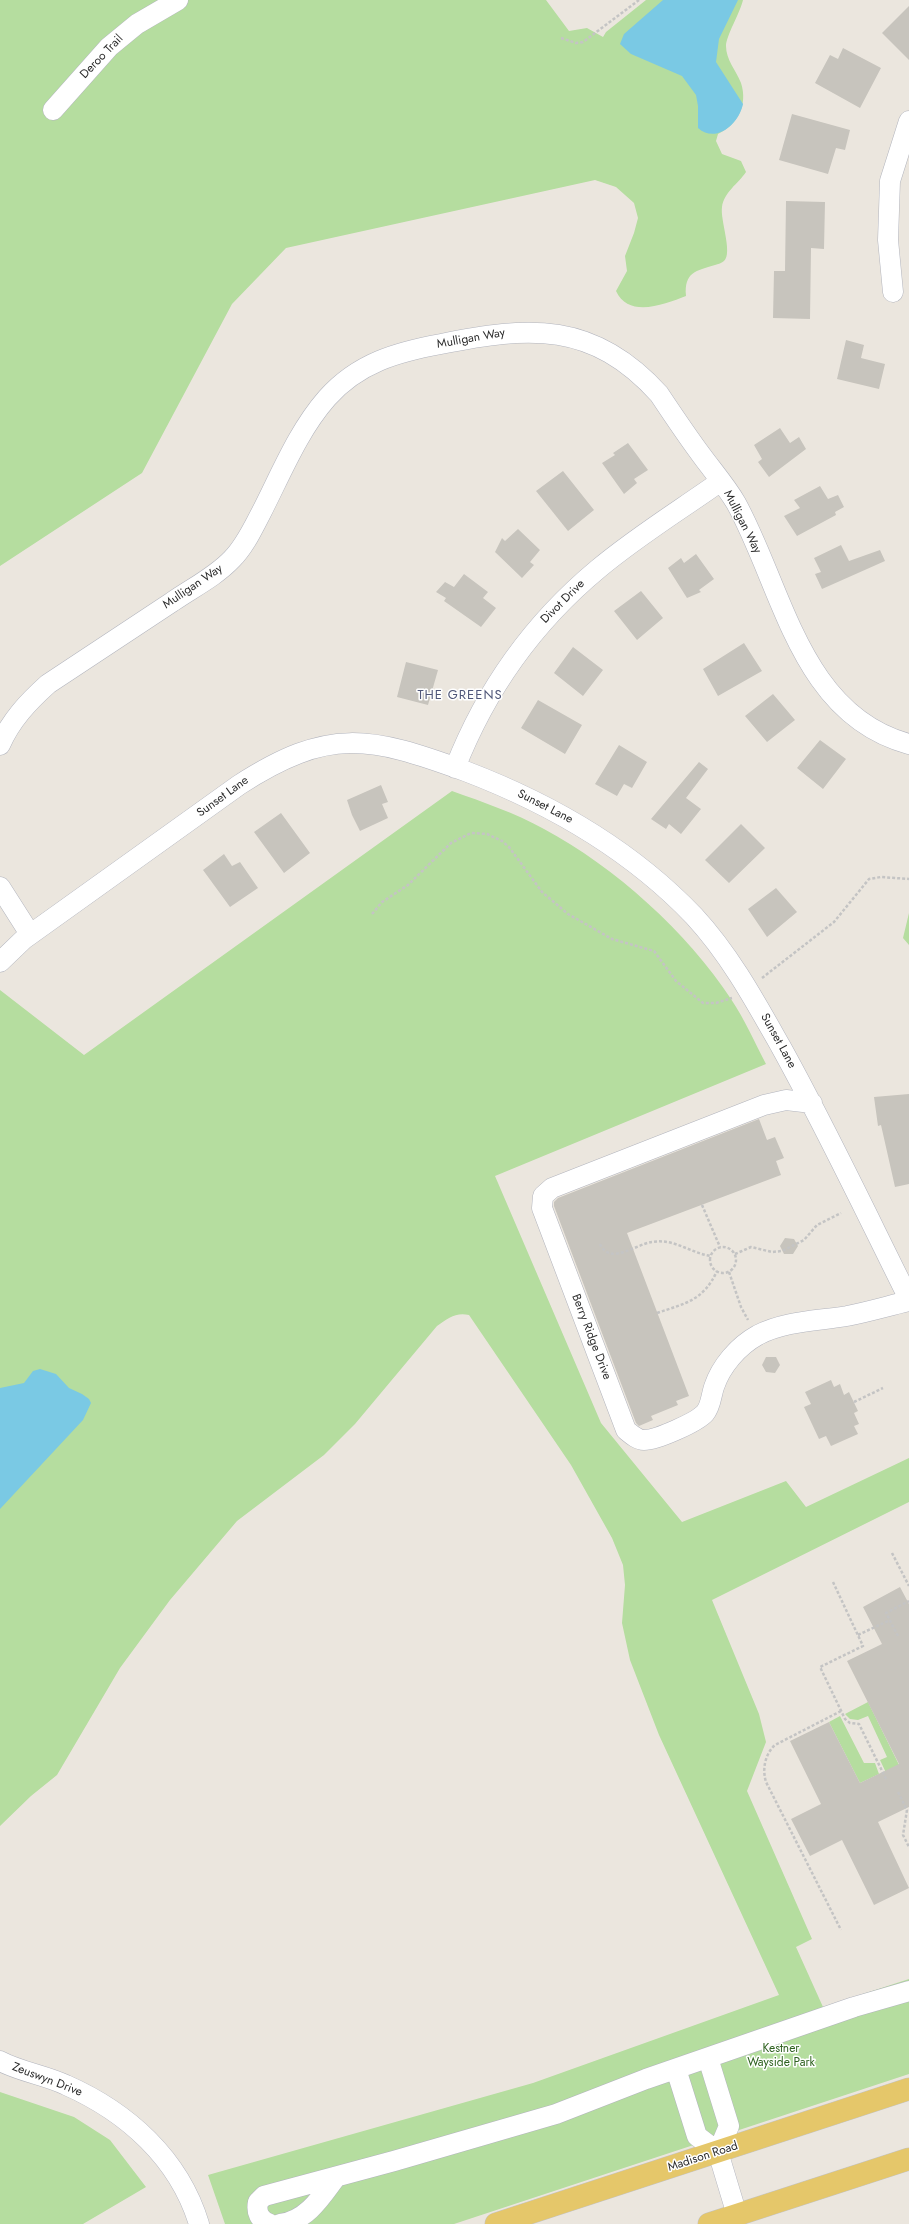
<!DOCTYPE html>
<html>
<head>
<meta charset="utf-8">
<style>
  body { margin:0 }
  canvas { display:block; background:#ebe6de }
</style>
</head>
<body>
<canvas width="909" height="2224"></canvas>
<script>
const context = document.querySelector('canvas').getContext('2d');
context.lineJoin = 'round';
function fillPath(path, color) {
  context.fillStyle = color;
  context.fill(path, 'evenodd');
}
function trace(path, color, width, dash) {
  context.strokeStyle = color;
  context.lineWidth = width;
  context.lineCap = dash ? 'butt' : 'round';
  context.setLineDash(dash || []);
  context.stroke(path);
}
function drawText(font, color, halo, rows, align = 'center') {
  context.font = font + ' Jost,sans-serif';
  context.lineWidth = 3;
  context.setLineDash([]);
  context.textBaseline = 'middle';
  context.strokeStyle = halo;
  context.fillStyle = color;
  for (const [text, x, y, turn = 0] of rows) {
    context.save();
    context.translate(x, y);
    context.rotate((+turn || 0) * Math.PI / 180);
    context.textAlign = isNaN(turn) ? turn : align;
    if (halo) context.strokeText(text, 0, 0);
    context.fillText(text, 0, 0);
    context.restore();
  }
}
fillPath(new Path2D(`
  M0 0H546L569 31 587 28 603 37 606 32 646 0H743C740 13 726 36 726 46 726 60 736 70 741 83 748 105 738 124 718 134L716 141 722 154 741 161 746 172C738 184 724 192 722 207 720 220 733 253 724 261 722 263 718 264 715 265 696 271 684 272 686 296 665 304 629 319 616 291L627 271 625 256 634 233 638 218 634 203 616 187 595 180 286 248 232 304 142 473 0 566Z
  M452 791C483 802 515 813 544 829 615 867 687 932 731 999 745 1020 755 1043 766 1064L495 1176 601 1423 682 1522 786 1481 806 1507 909 1458V1502L712 1600 759 1714 766 1742 747 1791 812 1939 796 1947 823 2007 909 1979V2074L454 2224H225L208 2175 533 2083 779 1995 659 1735 630 1660 622 1623 625 1585 623 1565 612 1538 571 1465 469 1315C456 1312 448 1318 437 1326L355 1424 324 1455 237 1521 170 1600 120 1668 57 1775 31 1796 0 1826V990L84 1055Z
  M909 913V945L903 938Z
  M868 1702 902 1771 888 1777 880 1760 887 1757 868 1716 858 1720 850 1719 845 1714Z
  M840 1716 864 1763H875L879 1774 860 1783 829 1722Z
  M0 2092 74 2117 110 2140 146 2187 83 2224H0Z`), '#b5dd9f');
fillPath(new Path2D(`
  M663 0H738L719 39 716 62 743 104C739 124 716 144 698 128V106L696 95 682 76 631 54 620 44 624 34Z
  M40 1369 56 1374 69 1388 82 1394 89 1399 91 1403 83 1420 0 1509V1388L24 1383 33 1371Z`), '#7ac9e4');
fillPath(new Path2D(`
  M909 6V60L882 33Z
  M843 48 881 68 860 108 815 83 830 55 838 59Z
  M792 114 850 130 845 150 836 148 828 174 779 160Z
  M786 201 825 202 824 249 811 248 810 319 773 318 774 271H785Z
  M846 340 864 345 861 358 885 364 879 389 837 379Z
  M780 428 790 443 799 437 806 449 769 477 758 462 762 459 754 445Z
  M628 443 648 470 634 479 637 483 624 494 602 463 615 455 613 453Z
  M563 471 594 510 568 531 536 491Z
  M820 486 828 499 838 495 844 507 835 512 836 515 797 536 784 516 800 508 794 500Z
  M518 529 540 550 530 562 534 565 522 578 495 552 502 538 505 541Z
  M841 545 849 561 880 550 885 561 822 589 815 574 821 572 814 558Z
  M696 554 714 579 699 590 701 592 687 598 668 568 681 558 684 563Z
  M464 574 488 592 483 598 496 608 481 627 444 601 446 598 436 592 445 582 454 587Z
  M641 591 663 618 637 640 614 611Z
  M744 643 762 671 718 696 703 669Z
  M573 647 603 670 583 696 554 673Z
  M406 662 438 670 428 705 397 697Z
  M773 694 795 720 767 742 745 716Z
  M538 700 582 725 565 754 521 728Z
  M820 740 846 759 823 789 797 768Z
  M619 745 647 762 632 788 624 784 617 796 595 784Z
  M699 762 708 769 686 798 701 809 681 834 669 824 666 829 651 819Z
  M381 785 388 802 382 804 388 818 360 831 352 815 347 800Z
  M281 813 310 853 284 873 254 832Z
  M741 824 765 848 729 883 705 860Z
  M224 854 232 866 240 862 258 888 230 907 203 870Z
  M776 888 797 912 767 937 748 909Z
  M909 1094V1184L895 1187 881 1125 878 1126 874 1097Z
  M759 1119 767 1140 775 1137 784 1158 776 1161 781 1175 627 1233 689 1396 676 1401 678 1405 651 1416 653 1420 639 1426 636 1423 554 1206V1202L558 1198Z
  M785 1238 794 1239 798 1246 793 1254H784L780 1246Z
  M766 1357H776L780 1365 775 1373 766 1372 762 1365Z
  M831 1380 834 1387 840 1384 844 1395 849 1392 858 1411 854 1413 859 1424 854 1426 858 1434 831 1446 826 1436 819 1439 804 1407 811 1404 805 1392Z
  M900 1587 909 1604V1807L878 1822 909 1888 874 1905 842 1840 810 1856 791 1819 821 1804 790 1741 829 1722 860 1783 899 1764 847 1661 882 1644 863 1607Z`), '#c7c4bd');
const minor = new Path2D(`
  M53 110 109 47 137 24 178 0
  M893 292 888 240 890 181 909 121
  M0 745C11 720 28 702 48 684 90 656 131 629 172 602 192 588 215 577 232 559 245 546 253 528 261 513 281 474 298 431 327 398 358 363 397 352 441 344 529 326 593 321 659 394 673 415 687 436 702 456 713 471 726 486 736 503 783 588 800 715 909 744
  M455 768C486 689 533 623 598 569 636 537 680 510 721 481
  M0 887 30 934
  M0 962 24 939 239 785C329 727 369 736 465 771 549 803 631 850 694 916 730 955 755 1001 781 1047 827 1130 867 1215 909 1299
  M812 1103 786 1100 764 1105 552 1188 543 1196 542 1208 626 1430C631 1434 637 1440 644 1440 657 1440 697 1422 705 1413 711 1406 711 1396 714 1387 721 1366 738 1346 758 1335 785 1321 817 1321 847 1316 868 1312 888 1306 909 1301
  M708 2058 729 2126 718 2152
  M0 2061C21 2072 45 2075 66 2085 127 2112 179 2158 199 2224
  M676 2069 697 2136 718 2152
  M718 2152 737 2215 734 2224
  M270 2224C259 2220 256 2212 258 2202L264 2196 394 2161 556 2114 646 2079 854 2007 909 1991
  M280 2224C307 2221 322 2196 336 2177`);
const major = new Path2D(`
  M496 2224 909 2089
  M709 2224 909 2159`);
trace(minor, '#b2b4bd', 21);
trace(major, '#c4c4c4', 23);
trace(new Path2D(`
  M561 38 576 43 583 42 639 0
  M372 914 382 902 408 885 451 843 471 833 487 834 502 841 509 847 542 892 568 914 612 939 654 951 676 981 703 1003H716L732 998
  M762 978 834 922 869 879 881 877 909 879
  M702 1205 720 1247
  M600 1244C610 1266 636 1244 652 1242 674 1238 690 1253 711 1256
  M710 1260a13 13 0 1 1 26 0a13 13 0 1 1-26 0Z
  M735 1254 751 1247 772 1252 782 1251 804 1240 817 1225 841 1213
  M729 1272 741 1307 748 1320
  M657 1313C686 1303 703 1301 717 1271
  M854 1402 883 1388
  M892 1553 909 1586
  M833 1582 863 1646 820 1667 845 1719 850 1723 859 1724 886 1779
  M858 1635 890 1620
  M898 1636 886 1613 909 1601
  M841 1711 775 1745C765 1754 762 1769 766 1782L841 1930
  M898 1792 907 1810 903 1835 909 1847`), '#c4c4c4', 2.5, [3, 2]);
trace(minor, '#fff', 20);
trace(major, '#e5c76a', 22);
drawText('12px', '#2b2b2b', '#fff', [
  ["Deroo Trail",102,57,-46],
  ["Mulligan Way",471,339,-10],
  ["Mulligan Way",742,522,63],
  ["Mulligan Way",193,587,-34],
  ["Divot Drive",563,602,-45],
  ["Sunset Lane",223,797,-36],
  ["Sunset Lane",545,807,27],
  ["Sunset Lane",778,1041,61],
  ["Berry Ridge Drive",591,1337,69],
  ["Zeuswyn Drive",47,2080,21],
  ["Madison Road",703,2157,-18]
]);
drawText('12px', '#2f6220', '#fff', [
  ["Kestner",781,2049],
  ["Wayside Park",781,2063]
]);
context.letterSpacing = '1px';
drawText('13px', '#4f5678', '#fff', [
  ["THE GREENS",460,696]
]);
context.letterSpacing = '0px';
</script>
</body>
</html>
